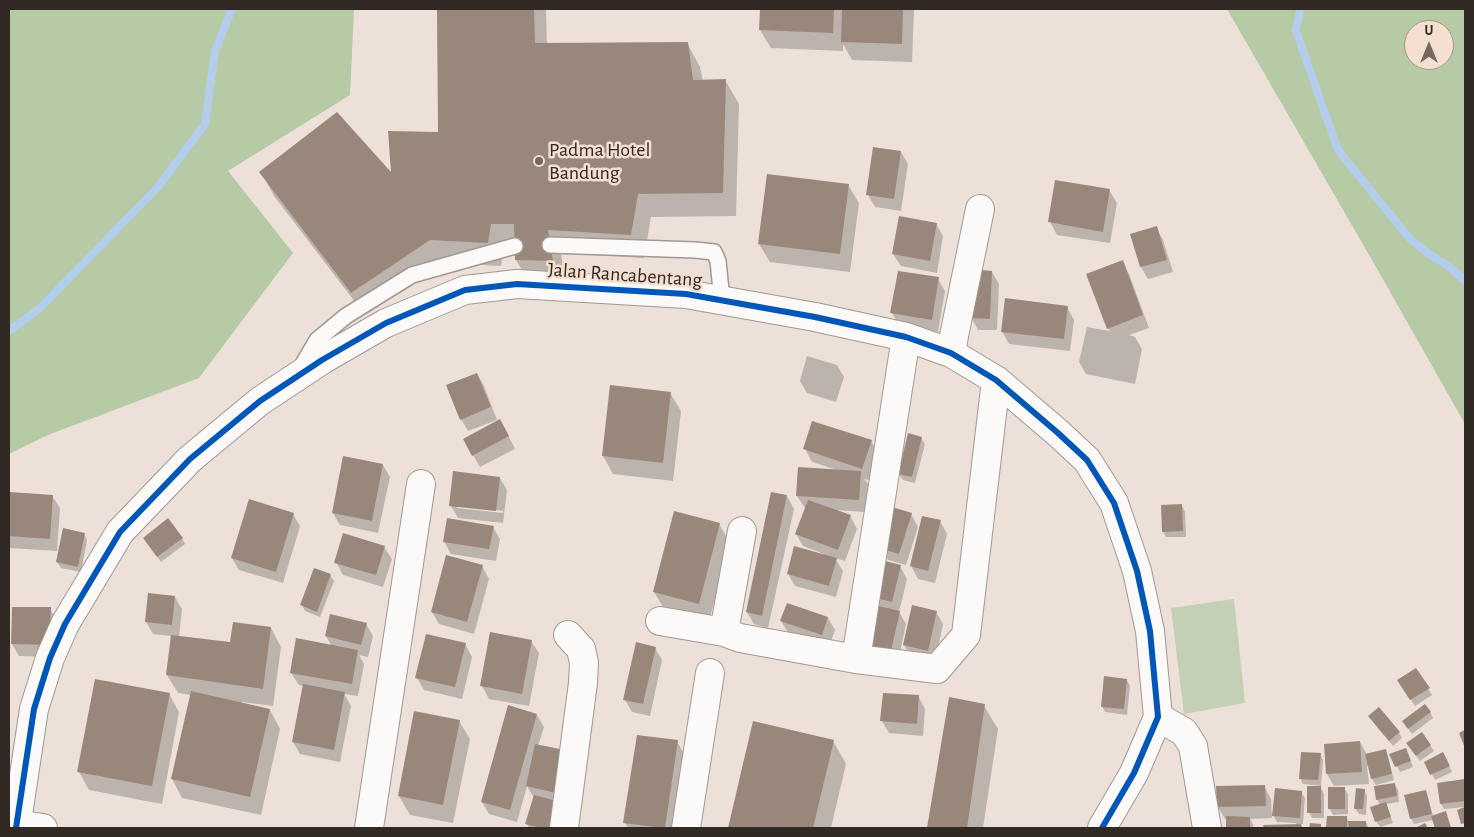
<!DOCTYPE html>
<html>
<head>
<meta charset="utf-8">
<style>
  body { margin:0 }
  #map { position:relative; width:1474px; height:837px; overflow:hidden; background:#ece0d9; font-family:"Alegreya Sans",sans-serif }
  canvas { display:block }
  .frame { position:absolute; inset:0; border:10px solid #312923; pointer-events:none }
  .north { position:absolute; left:1404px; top:20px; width:50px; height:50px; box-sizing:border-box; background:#f4dfd1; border:1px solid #a6968b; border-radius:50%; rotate:0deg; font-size:14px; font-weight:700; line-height:20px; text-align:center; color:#312923 }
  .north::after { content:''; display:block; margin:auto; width:18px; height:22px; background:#726963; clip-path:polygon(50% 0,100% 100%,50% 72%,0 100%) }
</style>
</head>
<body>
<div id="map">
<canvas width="1474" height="837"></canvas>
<div class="frame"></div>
<div class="north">U</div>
</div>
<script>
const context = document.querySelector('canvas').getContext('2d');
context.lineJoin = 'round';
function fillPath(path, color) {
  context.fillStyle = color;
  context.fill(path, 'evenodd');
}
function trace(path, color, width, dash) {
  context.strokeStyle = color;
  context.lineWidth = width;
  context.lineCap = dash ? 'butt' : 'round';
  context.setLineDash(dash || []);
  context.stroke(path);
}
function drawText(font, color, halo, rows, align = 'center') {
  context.font = font + ' "Alegreya Sans",sans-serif';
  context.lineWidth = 5;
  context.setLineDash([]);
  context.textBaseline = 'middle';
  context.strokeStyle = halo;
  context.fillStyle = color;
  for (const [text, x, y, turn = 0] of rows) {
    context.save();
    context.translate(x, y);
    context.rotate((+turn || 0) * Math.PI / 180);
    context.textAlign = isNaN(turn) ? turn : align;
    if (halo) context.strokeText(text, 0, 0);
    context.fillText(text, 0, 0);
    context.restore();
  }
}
fillPath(new Path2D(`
  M1234 599 1245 703 1184 714 1171 608Z`), '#c3d0b5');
fillPath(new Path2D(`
  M9 9H354L350 95 228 171 293 253 199 378 48 435 9 454Z
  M1227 9H1465V424L1372 260ZM1414 30H1444V60H1414Z`), '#b6caa5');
fillPath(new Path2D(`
  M438 9H546L547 44 687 43 700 67 703 81 725 80 739 104 736 216 651 217 644 258 561 253 565 284 530 283 516 260V247H504L501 266 444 263 365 315 274 196 261 172 393 175 439 133Z
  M761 9H914L912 62 852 60 843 44V51L771 48 760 30Z
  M901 152 908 164 901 211 875 207 868 195Z
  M848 185 859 203 850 272 770 262 759 244Z
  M1109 190 1117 203 1110 243 1057 235 1050 222Z
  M936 224 943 236 937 273 901 266 893 254Z
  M1156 227 1163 240 1173 272 1148 279 1141 267 1132 235Z
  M1122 262 1129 274 1149 328 1129 335 1135 337 1142 349 1135 384 1086 374 1079 362 1087 327 1110 331 1108 328Z
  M992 272 999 284 997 330H978L971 317Z
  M938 279 945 291 938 332 899 325 892 313Z
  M1067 307 1074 320 1070 351 1009 344 1002 331Z
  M807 356 837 365 844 377 836 402 807 393 800 381Z
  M477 374 484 386 497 420 468 431 461 419Z
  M611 386 670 393 681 411 673 481 613 474 603 456Z
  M507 433 515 449 480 467 473 455Z
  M921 438 925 444 915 483 903 480 899 474Z
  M871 441 878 454 869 480 864 479 868 484 866 512 835 510 850 516 857 529 845 561 835 558 843 571 836 597 795 586 788 574 823 555 824 554 803 546 796 534 806 508H805L797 496 837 470 812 462 805 449Z
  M383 465 390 477 378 533 340 525 333 513Z
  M500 478 507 490 503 523 458 518 451 506ZM457 505 503 511V513L457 508Z
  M9 493 52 496 60 508 57 551 9 548Z
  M787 496 794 509 768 628 754 624 747 612Z
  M1182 506 1185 512 1186 537H1166L1163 531Z
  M293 514 300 526 283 583 239 570 232 558Z
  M911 514 918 527 906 565 888 560 880 548Z
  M923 517 940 521 947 534 935 583 918 579 911 566Z
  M719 524 730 543 709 621 665 610 654 592Z
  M493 527 500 539 496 561 451 554 444 541Z
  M84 534 87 540 81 572 61 568 57 562Z
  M182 538 185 544 161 562 148 544Z
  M384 547 392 559 383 587 343 575 336 562Z
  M482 566 489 579 474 634 439 624 432 612Z
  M900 566 907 579 899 612 906 624 898 662 870 656V596Z
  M330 575 334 581 320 617 305 611 302 605Z
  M175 597 182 609 179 637 231 644 271 628 281 647 273 706 242 702V704L270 710 280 729 261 815 182 798 172 779 191 695 178 693 167 675 172 636 153 634 146 622Z
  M50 609 57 621 56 657 19 656 12 644Z
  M936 612 943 624 935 662 911 658 904 645Z
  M828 618 835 630 829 647 789 634 781 621Z
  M366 624 373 636 368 657 359 655 364 664 358 696 344 694 351 706 340 762 300 754 293 742 304 686 299 685 291 673 332 647 326 636Z
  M531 641 539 653 529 706 489 699 482 686Z
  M465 644 472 657 462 699 424 690 417 678Z
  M655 648 662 660 650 716 632 712 625 700Z
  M1416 669 1432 695 1415 706 1402 686Z
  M1127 680 1130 686 1127 715 1105 712 1102 706Z
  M169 694 179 712 162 804 89 790 79 772Z
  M918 696 925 709 923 736 889 733 882 721Z
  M950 698 984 706 998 729 983 828H928Z
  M415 712 459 721 470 739 453 823 410 815 399 796Z
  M1430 712 1433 718 1412 734 1407 727Z
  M537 715 544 727 538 746 567 828H529L527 824 534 798 527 786 517 822 489 814 482 802Z
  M754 722 833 741 846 764 831 828H729Z
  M1373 722 1399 733 1402 738 1393 746Z
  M677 741 687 760 678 828H628L625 823Z
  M1360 742 1367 755 1385 750 1388 756 1394 780 1376 785 1372 779 1369 765 1367 766 1369 784 1334 786 1327 774Z
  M1430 745 1434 751 1420 761 1411 749Z
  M1320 754 1323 760 1321 786 1303 784 1300 778Z
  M1391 755H1408L1413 767 1400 772Z
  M1446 760 1452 772 1435 780 1426 762Z
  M1465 781V807L1444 809 1441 804 1438 784Z
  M1394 784 1398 790 1399 802 1386 804 1393 823 1380 827 1376 821 1380 805 1377 799Z
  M1264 786 1271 799 1272 818 1250 819 1253 824V828H1227V819H1225L1218 807V788Z
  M1321 788 1324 794V818H1312L1309 812Z
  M1344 788 1348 794V814L1333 815 1330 809Z
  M1364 790 1367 796 1366 815 1359 814 1355 808Z
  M1425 791 1428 797 1433 816 1445 813 1451 828H1436L1433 820 1414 824 1411 818Z
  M1301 792 1305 798 1303 824H1300L1303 828H1265V826L1296 825V823L1277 822 1273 815Z
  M1328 817H1346L1349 822H1366L1369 828H1328Z`), '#0003');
trace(new Path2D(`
  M1300 9 1296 31 1338 150 1410 239 1429 254 1450 267 1465 281
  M9 331 40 308 158 187 205 124 215 51 232 9`), '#b3ceec', 8);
fillPath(new Path2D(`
  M437 9H534L535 43 688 42 693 80 726 79 723 193 638 194 631 235 548 230 553 261 515 260 514 224H491L488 243 430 240 351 293 259 172 337 112 391 172 388 131 438 132Z
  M760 9H834L833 33 759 30Z
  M842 9H903L902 44 841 42Z
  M873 147 901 151 894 199 866 195Z
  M767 174 849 184 840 254 758 244Z
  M1055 180 1110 189 1103 232 1048 222Z
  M899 216 937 223 930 261 892 254Z
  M1157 226 1167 260 1140 267 1130 234Z
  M1123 260 1143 315 1107 329 1086 274Z
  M972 269 992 271 990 319 969 318Z
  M898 271 939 277 932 320 890 313Z
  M1005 298 1068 306 1064 339 1001 332Z
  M477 373 491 407 460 420 446 385Z
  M610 385 671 392 663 463 602 456Z
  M500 419 509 436 472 456 463 439Z
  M812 421 872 440 862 469 803 449Z
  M908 433 922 437 912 477 898 474Z
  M343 456 383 464 372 521 332 513Z
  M798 467 861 471 859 500 796 496Z
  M453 471 500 477 496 511 449 506Z
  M9 492 53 495 50 539 9 536Z
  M771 492 787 495 762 616 746 612Z
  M249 499 294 513 276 572 231 558Z
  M808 500 851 515 838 550 795 534Z
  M1182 504 1183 531 1162 532 1161 505Z
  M892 507 912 513 899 554 879 548Z
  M674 511 720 523 699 604 653 592Z
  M922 516 941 520 928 571 910 566Z
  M168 518 183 538 157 557 143 538Z
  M447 518 494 526 489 549 443 542Z
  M63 528 85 533 78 567 56 562Z
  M343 533 385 546 376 575 334 563Z
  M794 546 837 558 829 586 787 574Z
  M446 555 483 565 467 622 431 612Z
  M877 559 901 565 892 602 868 596Z
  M314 568 331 574 317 612 300 605Z
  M148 593 175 596 172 625 145 622Z
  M787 603 828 617 822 635 780 621Z
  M870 604 900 611 891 651 861 644Z
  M912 605 937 611 928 651 903 645Z
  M12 607H51L49 645 11 644Z
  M330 614 367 623 361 645 325 636Z
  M233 622 271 627 263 689 166 675 171 635 230 642Z
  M490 632 532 640 522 694 480 686Z
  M426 634 466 643 455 687 415 678Z
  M296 638 358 650 352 684 290 673Z
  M636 642 656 647 643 704 623 700Z
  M1416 668 1430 688 1410 700 1397 680Z
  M1104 676 1127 679 1124 709 1101 707Z
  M95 679 170 693 152 786 77 772Z
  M303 684 345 692 334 750 292 742Z
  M191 691 270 709 250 797 171 779Z
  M883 693 919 695 917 724 880 721Z
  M949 697 985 704 967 828H927Z
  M1425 704 1431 712 1408 729 1402 721Z
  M508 705 537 714 510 810 481 802Z
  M1379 707 1400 732 1389 741 1368 716Z
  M414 711 460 720 443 805 398 796Z
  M753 721 834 740 813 828H728Z
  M1465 730V748L1459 733Z
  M1422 732 1431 745 1416 756 1406 743Z
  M637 735 678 740 665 828 623 823Z
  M1360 741 1362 772 1326 774 1324 744Z
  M535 744 565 750 556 793 526 786Z
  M1406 748 1411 761 1395 767 1389 754Z
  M1386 749 1392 774 1371 779 1365 754Z
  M1301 752 1321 753 1318 780 1299 779Z
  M1443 752 1450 766 1430 775 1424 762Z
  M1465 779V801L1440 804 1437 783Z
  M1395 783 1397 796 1376 800 1374 786Z
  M1265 785 1266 806 1217 807 1216 786Z
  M1307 786H1321V813H1307Z
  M1328 787H1345V809H1328Z
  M1275 788 1302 791 1300 818 1272 816Z
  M1356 788 1365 789 1363 809H1354Z
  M1426 790 1432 814 1410 819 1404 795Z
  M534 795 564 803 557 828H541L525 824Z
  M1386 802 1391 817 1375 822 1370 807Z
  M1465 807V823L1461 824 1457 810Z
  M1446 811 1451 828H1435L1431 816Z
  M1226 816 1250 817V828H1226Z
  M1327 816H1347V828H1326Z
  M1348 821H1366V828H1349Z
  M1310 823 1321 824V828H1309Z
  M1425 823 1428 828H1415Z
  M1301 824 1302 828H1264L1263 825Z`), '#98877a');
const service = new Path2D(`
  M550 245 695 250 714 252 718 261 722 300
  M300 369 317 340 346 316 412 275 515 246`);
const minor = new Path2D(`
  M951 353 954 336 980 209
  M660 621 724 632 740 638 856 659 937 669 966 635 996 380
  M724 632 742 531
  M856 659 906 337
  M1158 717 1184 732 1193 746 1207 828
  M9 823 43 828
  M16 828 34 709 50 658 65 624 120 532 190 459 260 401 322 360 386 323 465 290 517 284 686 294 815 317 906 337 951 353 996 380 1058 433 1087 460 1114 503 1137 571 1150 631 1158 717 1134 773 1102 828
  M369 828 421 484
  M564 828 583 683 584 663 581 649 568 635
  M686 828 710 673`);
trace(service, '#a19893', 18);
trace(minor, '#a19893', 30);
trace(service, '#fcfaf9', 15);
trace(minor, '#fcfaf9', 28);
trace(new Path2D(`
  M16 828 34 709 50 658 65 624 120 532 190 459 260 401 322 360 386 323 465 290 517 284 686 294 815 317 906 337 951 353 996 380 1058 433 1087 460 1114 503 1137 571 1150 631 1158 717 1134 773 1102 828`), '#0057b8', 6);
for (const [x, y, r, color] of [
  [539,161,5,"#726963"]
]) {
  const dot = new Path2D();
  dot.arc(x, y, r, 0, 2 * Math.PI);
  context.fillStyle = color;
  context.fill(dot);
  trace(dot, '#f4dfd1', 2);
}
drawText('20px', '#312923', '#f4dfd1', [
  ["Padma Hotel",549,150],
  ["Bandung",549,173]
], 'left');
drawText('20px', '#312923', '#f4dfd1', [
  ["Jalan Rancabentang",625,275,4]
]);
</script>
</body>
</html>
